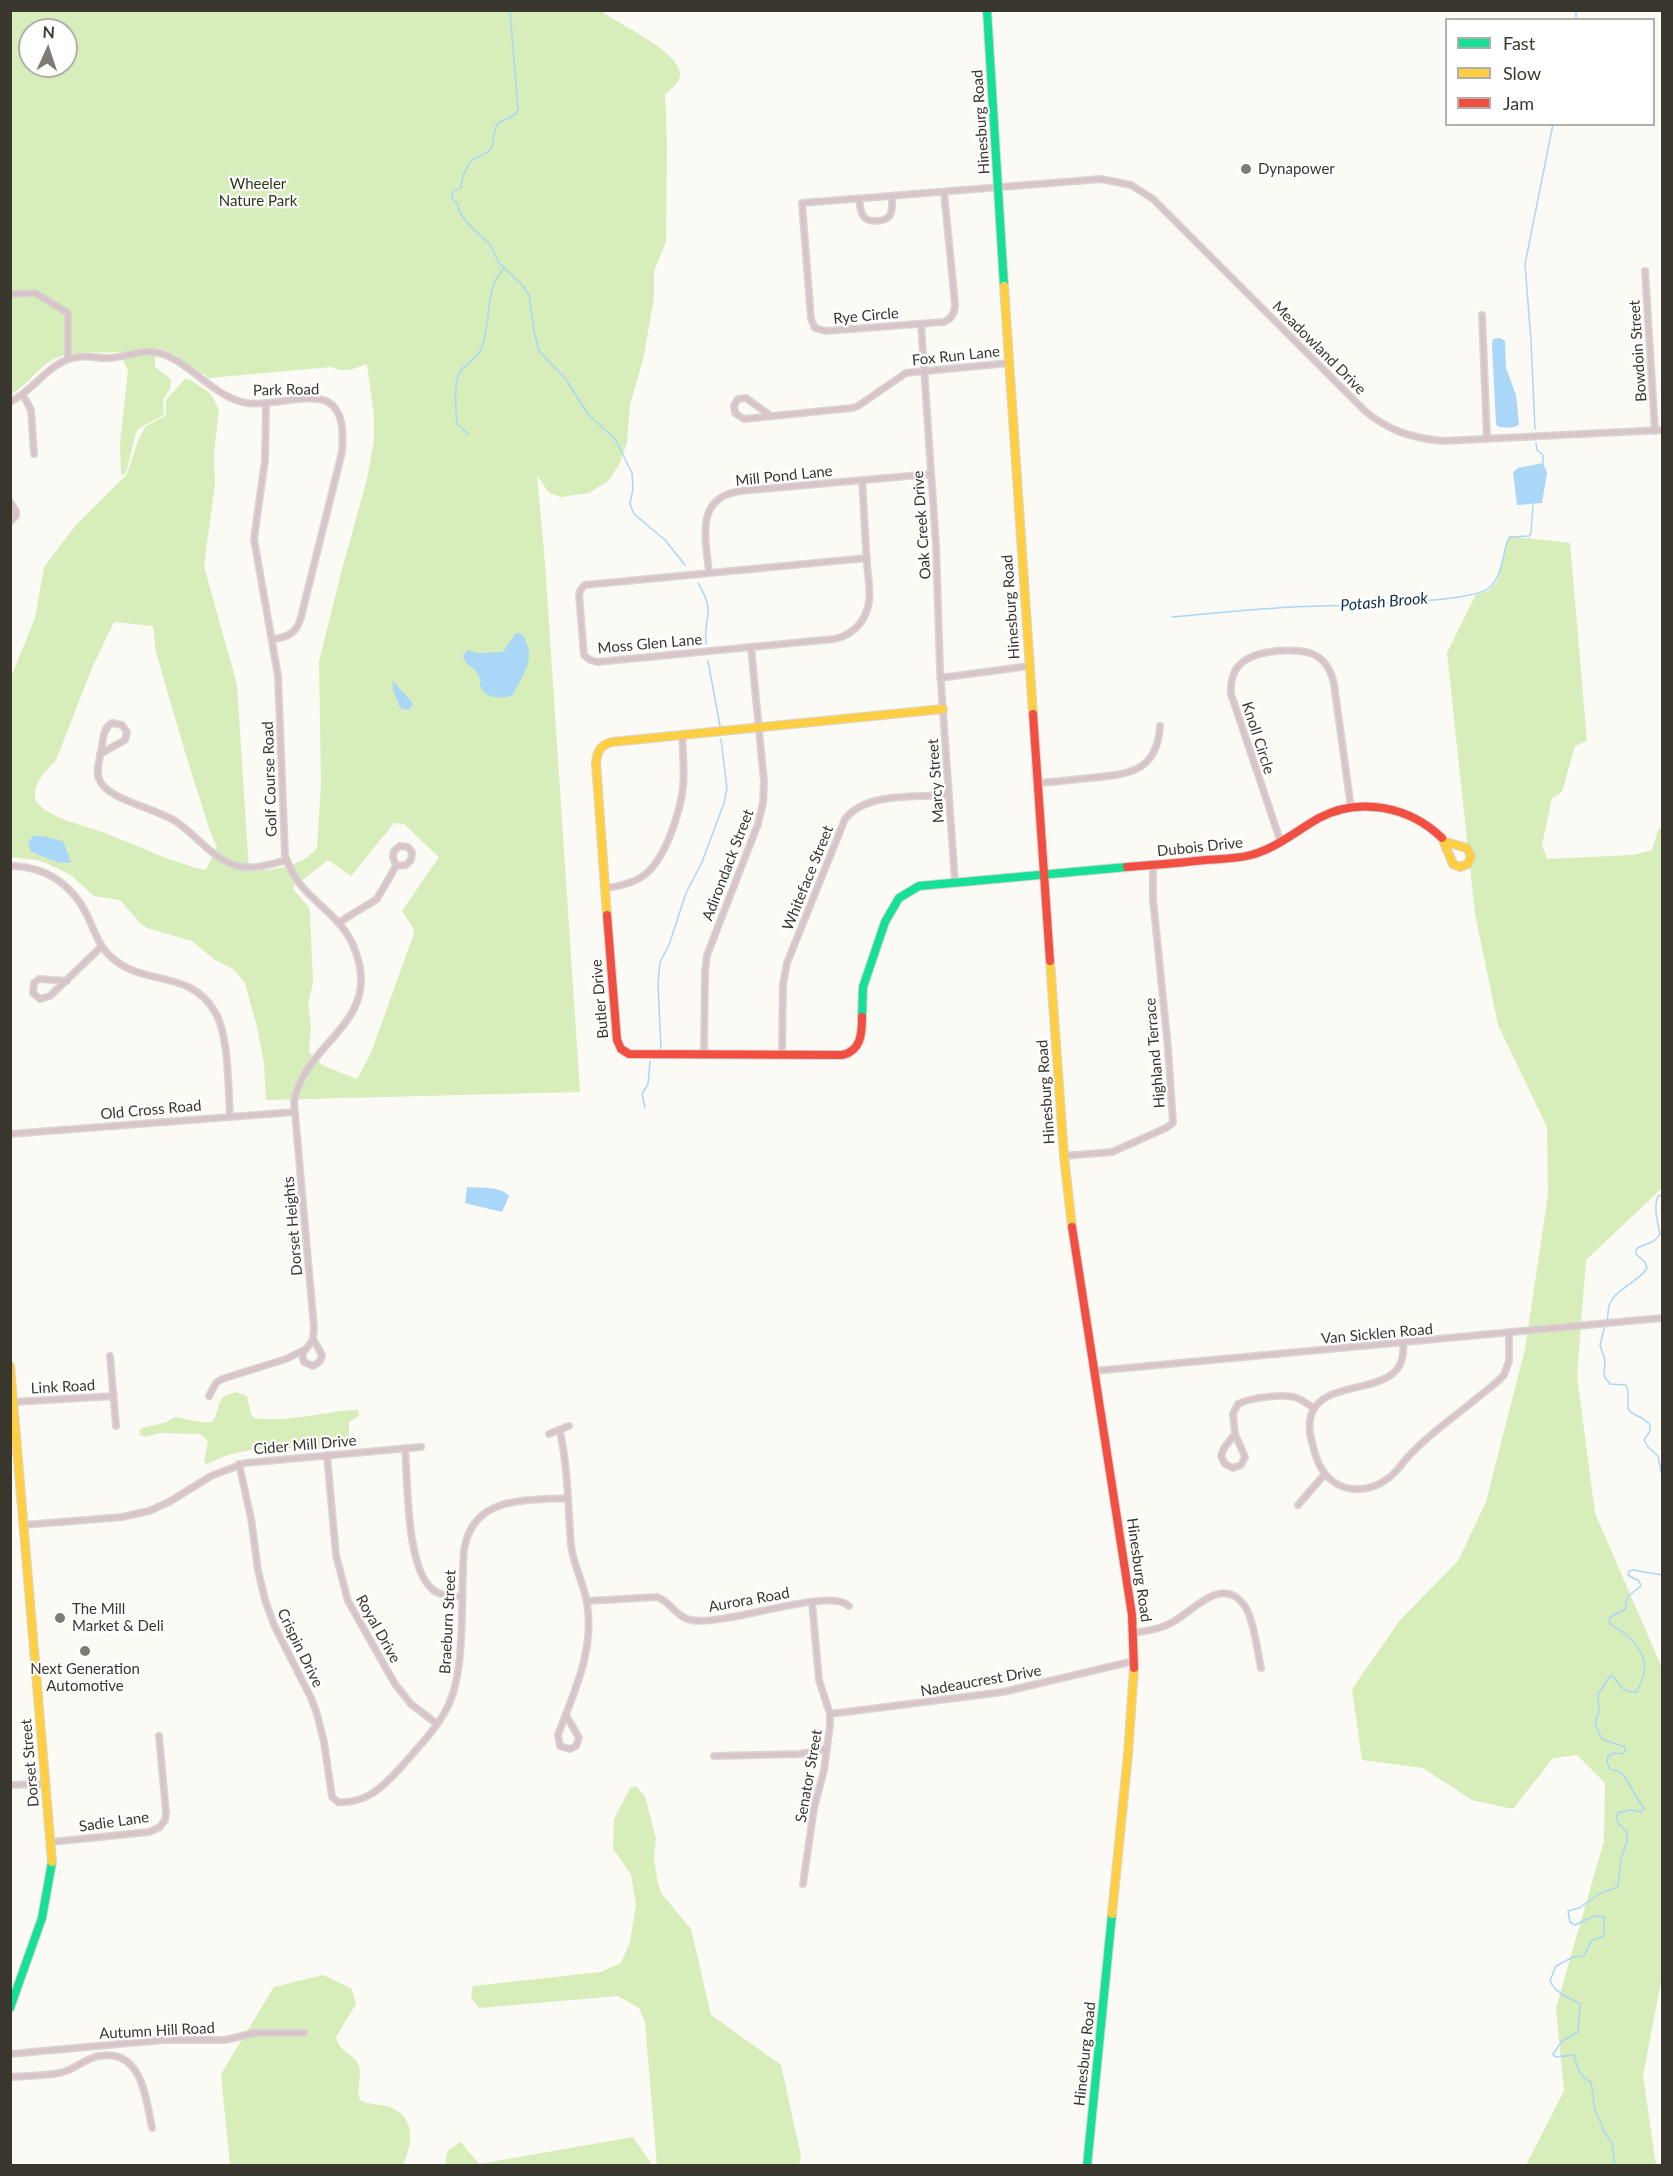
<!DOCTYPE html>
<html>
<head>
<meta charset="utf-8">
<style>
  body { margin:0 }
  #map { position:relative; width:1673px; height:2176px; overflow:hidden; background:#fbfaf4; font-family:Lato,sans-serif }
  canvas { display:block }
  .frame { position:absolute; inset:0; border:12px solid #39362d; pointer-events:none }
  .legend { position:absolute; left:1445px; top:18px; width:210px; height:108px; box-sizing:border-box; background:#fff; border:2px solid #b0afab; margin:0; padding:8px 10px; list-style:none; font-size:18px; color:#39362d }
  .legend li { display:flex; align-items:center; gap:12px; height:30px }
  .legend b { width:30px; border:2px solid #b0afab }
  .north { position:absolute; left:18px; top:18px; width:60px; height:60px; box-sizing:border-box; background:#fff; border:2px solid #b0afab; border-radius:50%; rotate:3deg; font-size:16px; font-weight:700; line-height:24px; text-align:center; color:#39362d }
  .north::after { content:''; display:block; margin:auto; width:21px; height:27px; background:#7d7b73; clip-path:polygon(50% 0,100% 100%,50% 72%,0 100%) }
</style>
</head>
<body>
<div id="map">
<canvas width="1673" height="2176"></canvas>
<div class="frame"></div>
<ul class="legend">
<li><b style="height:8px;background:#16e098"></b>Fast</li>
<li><b style="height:8px;background:#ffcf43"></b>Slow</li>
<li><b style="height:8px;background:#f24e42"></b>Jam</li>
</ul>
<div class="north">N</div>
</div>
<script>
const context = document.querySelector('canvas').getContext('2d');
context.lineJoin = 'round';
function fillPath(path, color) {
  context.fillStyle = color;
  context.fill(path, 'evenodd');
}
function trace(path, color, width, dash) {
  context.strokeStyle = color;
  context.lineWidth = width;
  context.lineCap = dash ? 'butt' : 'round';
  context.setLineDash(dash || []);
  context.stroke(path);
}
function drawText(font, color, halo, rows, align = 'center') {
  context.font = font + ' Lato,sans-serif';
  context.lineWidth = 4.5;
  context.setLineDash([]);
  context.textBaseline = 'middle';
  context.strokeStyle = halo;
  context.fillStyle = color;
  for (const [text, x, y, turn = 0] of rows) {
    context.save();
    context.translate(x, y);
    context.rotate((+turn || 0) * Math.PI / 180);
    context.textAlign = isNaN(turn) ? turn : align;
    if (halo) context.strokeText(text, 0, 0);
    context.fillText(text, 0, 0);
    context.restore();
  }
}
fillPath(new Path2D(`
  M10 11H601C618 24 677 50 680 73 681 82 671 89 665 94L667 144 666 242 654 271V298L643 360 630 404 627 443 619 465 608 481 589 493 561 497 549 493 537 475 545 563 580 1092 266 1100 264 1063 257 1027 245 983 233 969 215 960 192 941 147 928 140 923 120 900 94 896 71 875 48 864 37 860 11 857V677L35 618 44 567 76 525 127 474 138 441 145 427 166 415V400L185 379 191 380 211 394 219 410 214 452 215 484 204 566 237 685 249 871C270 871 304 866 317 848L321 784 319 661 341 573 367 479 374 440V416L367 364 350 370H340L331 367 209 378 174 354 158 348 155 359V367L171 379 170 389 163 400 164 414C156 422 143 423 136 432L126 473 121 475 120 443 128 370 119 352C96 354 66 348 46 364 33 374 25 387 11 394ZM30 30H66V66H30ZM114 622 153 626 156 652 185 752 210 831 217 847 206 870C171 863 140 846 107 834 84 825 53 820 36 802 31 783 45 773 56 760L92 668ZM394 823 404 824 439 857 402 911 414 929 413 936 371 1053 357 1079 322 1065 309 1052 311 1026 308 1004 313 983 310 912 308 906 292 888 328 860 351 876Z
  M1509 536 1570 543 1587 741 1575 746 1562 792 1552 798 1542 845 1547 859 1633 855 1652 850 1658 830 1662 827V1188L1586 1260 1577 1376 1595 1513 1662 1668V1976L1643 2076 1656 2165H1526L1564 2091 1556 2008 1604 1841 1605 1783 1577 1755 1553 1758 1513 1809 1472 1800 1423 1768 1362 1760 1352 1689 1401 1619 1458 1561 1486 1502 1525 1349 1548 1195 1547 1127 1498 1025 1475 914 1447 653 1476 594 1489 591 1497 581Z
  M236 1392 247 1396 251 1414 254 1418C287 1423 320 1412 353 1410H358L359 1416 349 1422V1442L344 1445 250 1450 228 1455 207 1464 204 1462 208 1441 200 1434 160 1433 145 1437 140 1435 139 1431 142 1428 167 1422 175 1417 201 1422H212C223 1408 212 1398 236 1392Z
  M636 1786 645 1796 656 1839 654 1857 657 1880 661 1893 691 1929 711 2015 781 2065 801 2156 799 2165H657L645 2022 639 2008 618 1996 479 2008 471 1998 473 1986 601 1972 621 1963 630 1942 636 1905 631 1874 613 1849 614 1819 630 1788Z
  M323 1975 352 1989 356 2004 336 2037C340 2054 354 2052 359 2066 362 2078 356 2089 360 2100 372 2106 385 2104 392 2108 417 2120 412 2145 403 2165H230L221 2074 274 1987Z
  M633 2137 652 2165H445L448 2150 461 2142 479 2164Z`), '#d7edba');
fillPath(new Path2D(`
  M1500 338 1505 341 1506 368 1516 395 1519 424C1515 429 1503 428 1497 426L1496 423 1492 346 1493 339Z
  M1543 463 1547 473 1542 503 1517 505 1513 472 1518 468Z
  M516 633 522 634C538 659 523 673 513 695 503 699 487 699 481 688 479 683 481 678 478 674 473 666 464 665 463 655L468 650 477 653 503 652Z
  M393 681 412 702V706L409 710 400 708C398 700 390 688 393 681Z
  M33 836C43 835 53 839 63 841L71 862C61 866 41 856 31 851L28 843Z
  M467 1187C480 1188 501 1186 509 1196L502 1212 465 1203Z`), '#aad6f8');
trace(new Path2D(`
  M510 10 518 110 516 114 497 124C488 147 502 148 471 160L463 176 461 187 452 193V198L458 204 459 212 471 227 490 244 499 263 523 286 529 295 534 331 539 351 565 378 588 414 615 439 632 473 633 489 630 504 634 514 665 540 685 565
  M1576 20V10
  M1535 429 1531 341 1525 264 1553 124
  M468 434 457 424C456 409 454 393 457 379 461 363 477 362 482 347 489 327 487 304 494 283 496 278 501 273 504 268
  M1536 443 1537 450 1543 455V463
  M698 583C717 615 703 614 706 644
  M1172 617C1207 614 1242 610 1277 608 1312 605 1470 605 1489 588 1501 578 1503 556 1507 542L1510 537 1529 536 1531 533 1533 505
  M708 661 720 726
  M661 1049 658 984 660 962 669 945 686 893 702 862 724 803 727 789 721 739
  M645 1108 642 1094 648 1084 650 1061
  M1607 1321C1608 1316 1608 1310 1609 1306 1615 1288 1638 1283 1647 1268L1645 1262 1636 1254V1249C1644 1243 1654 1245 1660 1234 1658 1222 1653 1209 1658 1196L1662 1195
  M1605 1325 1600 1345 1605 1360 1604 1376 1610 1384 1626 1385 1628 1390V1409C1635 1418 1641 1414 1650 1425V1431L1644 1440 1648 1447 1658 1456 1662 1476
  M1615 2166 1612 2143 1605 2133 1595 2110 1591 2082C1579 2077 1577 2067 1574 2055L1555 2057 1553 2054 1562 2041 1578 2032 1580 2007V2004C1569 1997 1555 1993 1550 1981L1556 1966 1573 1957 1584 1956 1591 1941 1604 1936V1917L1594 1916 1575 1925 1570 1922 1568 1911 1579 1908 1601 1893 1618 1887 1621 1858 1627 1842V1832C1622 1825 1613 1824 1618 1813L1630 1810 1641 1812 1644 1809 1624 1776 1618 1771 1610 1769 1607 1762 1608 1756 1614 1753 1623 1754 1625 1751V1747L1602 1739 1595 1724 1599 1711 1598 1694 1610 1676H1613C1619 1685 1624 1693 1636 1692 1651 1668 1646 1651 1624 1633 1619 1629 1613 1627 1609 1622L1610 1617 1625 1610 1627 1597 1641 1586 1639 1581 1628 1575 1629 1571 1633 1570 1662 1575`), '#aad6f8', 1.5);
const street = new Path2D(`
  M944 192 955 304C955 313 952 319 944 322L826 331 815 328 811 319 802 203 1101 179 1131 185 1153 199 1365 411C1389 431 1412 438 1443 441L1662 430
  M859 199C860 204 860 213 864 217 869 223 886 222 890 215 893 210 892 202 892 196
  M1645 271 1655 431
  M10 294 35 293 68 313V359
  M1482 315 1487 438
  M921 324 936 545 940 669 955 882
  M23 395 31 410 34 454
  M10 402C35 390 50 360 78 357 89 355 99 359 110 358 134 356 148 345 172 358 197 371 218 398 246 403 268 407 312 392 328 402 345 412 343 436 342 452L301 617C297 633 288 637 273 639
  M266 403 265 460 254 539 278 676 285 855C298 899 337 908 353 945 387 1023 304 1040 294 1102L314 1328C314 1329 313 1337 313 1339 309 1349 299 1350 304 1362L313 1366 320 1361 322 1355 313 1339
  M771 416 746 398 738 399 734 405 735 413 744 419 852 408 858 406 906 373 1009 363
  M862 480C864 508 865 536 867 564 868 578 872 596 867 610 862 626 849 636 834 639L597 662 590 660 584 655 579 595 581 589 585 585 867 558
  M10 502 16 511V516L10 522
  M709 573C706 539 694 498 740 491L931 474
  M940 678 1029 666
  M100 754 125 740 127 732 122 725 112 723C102 729 103 742 101 752 99 761 96 771 99 779 106 800 160 809 178 823 198 837 213 859 237 866 254 870 271 864 287 860
  M1037 783C1055 782 1072 780 1090 778 1128 774 1157 773 1160 726
  M1281 843 1231 694C1229 663 1249 654 1276 651 1305 649 1327 651 1334 684L1351 808
  M10 866C45 866 72 884 87 915 95 932 100 950 116 961 149 986 190 970 215 1012 229 1035 228 1088 230 1116
  M605 888C643 884 656 870 670 836 686 794 685 779 682 735
  M338 923 377 899 396 866 406 865 411 860 412 852 408 847 400 846 394 851 393 857 396 866
  M67 981 39 979 34 983 33 993 40 999 50 996 101 947
  M704 1055 705 972 707 955 758 824 763 803 764 782 751 647
  M782 1055 783 984 787 963 845 819C866 792 917 797 949 795
  M10 1134 294 1112
  M1064 1156 1112 1152 1166 1128 1173 1123 1168 1048 1153 899V865
  M1403 1343C1409 1402 1325 1373 1311 1415 1308 1426 1310 1435 1313 1446 1315 1454 1317 1461 1321 1468 1339 1498 1377 1494 1398 1469 1419 1441 1449 1421 1476 1399 1485 1391 1496 1384 1504 1375L1509 1361V1334
  M110 1356 116 1426
  M1094 1371 1662 1318
  M209 1396 216 1383 222 1379 286 1359 304 1350
  M14 1402 114 1396
  M560 1431C568 1469 568 1507 571 1545 573 1565 584 1583 587 1603 595 1650 574 1692 558 1735L560 1746 570 1749 576 1746 579 1738 566 1715
  M549 1434 569 1426
  M1235 1434 1245 1457 1241 1465 1233 1468 1225 1464 1221 1456 1224 1448 1235 1434 1233 1414 1238 1404C1250 1398 1284 1393 1297 1398 1303 1400 1308 1405 1314 1408
  M405 1448C408 1483 406 1564 431 1588 439 1596 451 1596 462 1597
  M327 1455 336 1555 348 1601 395 1684 411 1704 437 1724
  M239 1464 251 1518 258 1570 265 1600 274 1625 311 1698 317 1714 324 1742 332 1797 338 1802C367 1804 384 1786 402 1766 418 1747 436 1730 447 1708 467 1670 460 1595 464 1550 473 1495 525 1501 568 1498
  M1298 1505 1325 1474
  M24 1525 122 1517 149 1511 169 1502 211 1476 245 1463 421 1447
  M587 1601 657 1597C671 1602 676 1617 691 1620 724 1627 829 1586 849 1606
  M1133 1633C1145 1631 1158 1630 1169 1624 1190 1615 1221 1573 1244 1605 1254 1619 1257 1650 1261 1668
  M830 1714 1003 1692 1134 1661
  M714 1756 800 1754 827 1749
  M10 1785 45 1784
  M51 1842 149 1832 160 1827 165 1820 166 1812 159 1736
  M803 1884 814 1808 824 1770 830 1725V1714L819 1680 812 1602
  M10 2054 163 2040H225L254 2033H304
  M10 2077C28 2075 49 2077 66 2071 77 2067 87 2058 99 2056 142 2048 146 2099 152 2128`);
const fast = new Path2D(`
  M987 10 1004 286
  M862 1017 863 987 885 922 899 898 919 886 1127 867
  M10 2008 42 1918 52 1862
  M1087 2166 1112 1914`);
const slow = new Path2D(`
  M1004 286 1033 714
  M1442 838 1453 864 1460 867 1468 864 1471 856 1467 848 1446 842
  M607 915 596 763C597 752 600 745 612 742L943 709
  M1050 961 1064 1156 1072 1227
  M10 1366 52 1862
  M1112 1914 1128 1754 1134 1668`);
const jam = new Path2D(`
  M1033 714 1050 961
  M1127 867C1153 865 1179 863 1205 860 1220 859 1236 859 1251 855 1277 848 1296 831 1319 818 1360 796 1410 807 1442 838
  M607 915 617 1040 621 1049 629 1054 842 1055C861 1051 862 1034 862 1017
  M1072 1227 1132 1615 1134 1668`);
trace(street, '#d7d6d1', 8);
trace(fast, '#d7d6d1', 10);
trace(slow, '#d7d6d1', 10);
trace(jam, '#d7d6d1', 10);
trace(street, '#d9c4c9', 5);
trace(fast, '#16e098', 8);
trace(slow, '#ffcf43', 8);
trace(jam, '#f24e42', 8);
for (const [x, y, r, color] of [
  [1246,169,6,"#7d7b73"],
  [60,1618,6,"#7d7b73"],
  [85,1651,6,"#7d7b73"]
]) {
  const dot = new Path2D();
  dot.arc(x, y, r, 0, 2 * Math.PI);
  context.fillStyle = color;
  context.fill(dot);
  trace(dot, '#fff', 2);
}
drawText('15px', '#39362d', '#fff', [
  ["Hinesburg Road",981,122,-94],
  ["Rye Circle",866,316,-5],
  ["Meadowland Drive",1319,348,45],
  ["Bowdoin Street",1638,351,-94],
  ["Fox Run Lane",956,356,-6],
  ["Park Road",286,390,-1],
  ["Mill Pond Lane",784,476,-6],
  ["Oak Creek Drive",922,525,-94],
  ["Hinesburg Road",1011,607,-94],
  ["Moss Glen Lane",650,644,-5],
  ["Knoll Circle",1258,738,72],
  ["Golf Course Road",270,779,-92],
  ["Marcy Street",936,781,-94],
  ["Dubois Drive",1200,847,-6],
  ["Adirondack Street",728,865,-69],
  ["Whiteface Street",808,878,-68],
  ["Butler Drive",600,999,-95],
  ["Highland Terrace",1155,1053,-95],
  ["Hinesburg Road",1046,1092,-94],
  ["Old Cross Road",151,1110,-5],
  ["Dorset Heights",293,1226,-95],
  ["Van Sicklen Road",1377,1334,-5],
  ["Link Road",63,1387,-3],
  ["Cider Mill Drive",305,1445,-5],
  ["Hinesburg Road",1139,1570,82],
  ["Aurora Road",749,1600,-10],
  ["Braeburn Street",448,1622,-87],
  ["Royal Drive",378,1629,61],
  ["Crispin Drive",300,1648,64],
  ["Nadeaucrest Drive",981,1681,-10],
  ["Dorset Street",30,1763,-95],
  ["Senator Street",809,1776,-80],
  ["Sadie Lane",114,1822,-8],
  ["Autumn Hill Road",157,2031,-3],
  ["Hinesburg Road",1085,2054,-84]
]);
drawText('15px', '#39362d', '#fff', [
  ["Dynapower",1258,169],
  ["The Mill",72,1609],
  ["Market & Deli",72,1626],
  ["Next Generation",85,1669,"center"],
  ["Automotive",85,1686,"center"]
], 'left');
drawText('15px', '#2b3a16', '#fff', [
  ["Wheeler",258,184],
  ["Nature Park",258,201]
]);
drawText('italic 16px', '#0d2f49', '#fff', [
  ["Potash Brook",1384,602,-5]
]);
</script>
</body>
</html>
